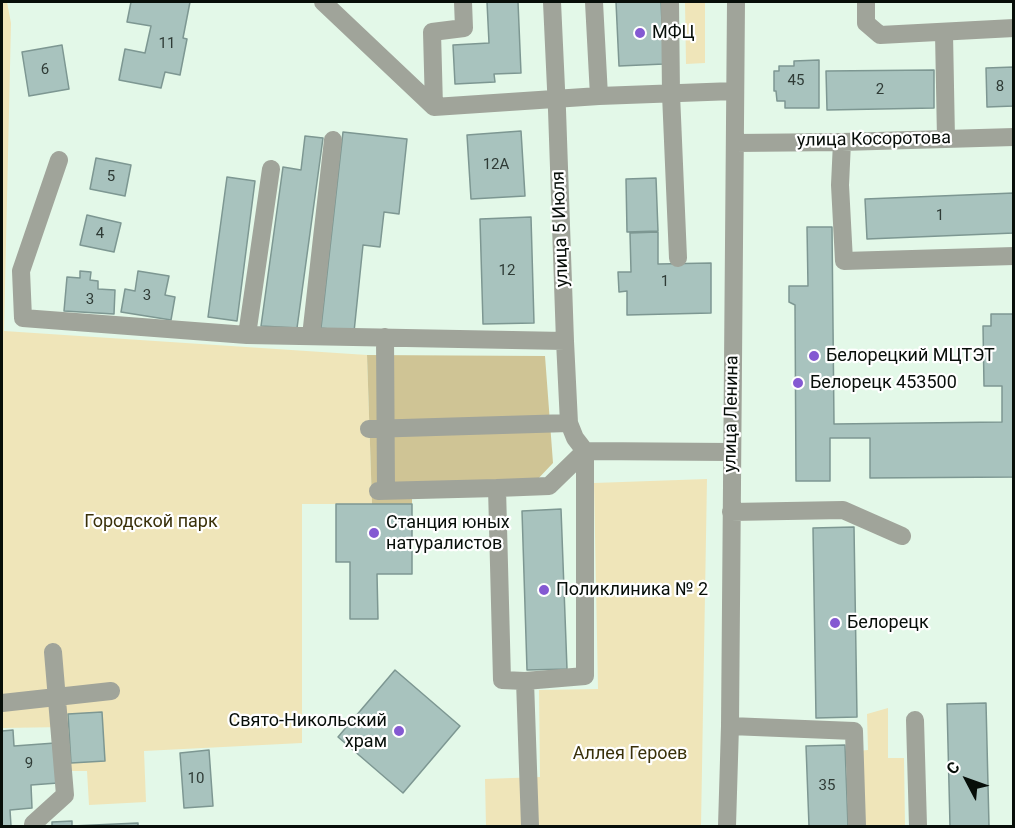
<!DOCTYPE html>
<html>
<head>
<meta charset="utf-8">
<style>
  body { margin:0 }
  #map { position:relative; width:1015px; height:828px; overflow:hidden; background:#e3f8e8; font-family:Roboto,sans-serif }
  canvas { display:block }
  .frame { position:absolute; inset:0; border:3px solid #070e09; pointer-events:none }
  .north { position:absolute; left:937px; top:750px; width:60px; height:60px; -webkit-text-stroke:4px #fff; paint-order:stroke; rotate:311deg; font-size:16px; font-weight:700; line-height:24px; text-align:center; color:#070e09 }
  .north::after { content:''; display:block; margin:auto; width:21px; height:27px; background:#070e09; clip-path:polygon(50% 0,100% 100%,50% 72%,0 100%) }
</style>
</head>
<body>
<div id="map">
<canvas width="1015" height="828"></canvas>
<div class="frame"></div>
<div class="north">С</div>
</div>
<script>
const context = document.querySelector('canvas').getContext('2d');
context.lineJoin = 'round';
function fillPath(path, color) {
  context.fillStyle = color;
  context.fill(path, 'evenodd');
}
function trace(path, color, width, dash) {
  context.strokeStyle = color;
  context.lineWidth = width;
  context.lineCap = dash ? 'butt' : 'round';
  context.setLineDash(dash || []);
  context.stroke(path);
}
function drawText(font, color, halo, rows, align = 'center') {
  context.font = font + ' Roboto,sans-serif';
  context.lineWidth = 4.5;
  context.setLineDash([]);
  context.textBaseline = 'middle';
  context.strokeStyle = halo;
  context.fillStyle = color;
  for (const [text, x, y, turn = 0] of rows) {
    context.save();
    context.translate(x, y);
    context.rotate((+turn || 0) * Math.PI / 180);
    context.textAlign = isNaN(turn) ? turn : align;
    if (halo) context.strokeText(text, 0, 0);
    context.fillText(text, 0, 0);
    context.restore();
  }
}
fillPath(new Path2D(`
  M2 2H7L11 23 4 331 367 355 372 504H302V743L144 751 146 802 89 805 87 771H69L65 727 2 728Z
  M685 2H705V63L686 64Z
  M707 479 701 826H486L485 779 540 777 539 690 598 689 594 483Z
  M888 708V758H904L905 826H860L855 751 868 750 867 714Z`), '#efe5b9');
fillPath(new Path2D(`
  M367 355 545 356 553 463 535 482 412 486V504H372Z`), '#cfc495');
const building = new Path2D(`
  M131 2H190L183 38 187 39 180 75 165 72 161 88 119 80 125 49 145 53 151 26 127 22Z
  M487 2H518L521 73 494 74 495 82 455 84 453 45 489 43Z
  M616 2H661L664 64 619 66Z
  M62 45 69 89 29 96 22 52Z
  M819 60V108H785V101H777L776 91H774V71H779V66H794V61Z
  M1014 67V106L987 107 986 68Z
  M934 70V108L827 110 826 71Z
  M521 131 525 196 471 199 467 135Z
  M343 132 407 139 399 214 384 212 380 247 363 245 354 332 321 328Z
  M305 136 323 138 297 328 261 326 283 167 301 170Z
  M96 158 131 165 125 196 90 189Z
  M227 177 255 181 237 321 208 317Z
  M656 178 658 231 627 232 626 179Z
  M1014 193V233L867 239 865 199Z
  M87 215 121 223 114 252 80 245Z
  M531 217 534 323 483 324 480 219Z
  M807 227H832L834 424 1002 422V386H984L983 326H991V314H1013L1014 477 870 478V438H830V481H796L795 305 789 302V286H808Z
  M658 232V264L711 263V313L627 315V291L619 292 618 272H631L630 233Z
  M80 271 91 272 90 280 98 281V289L115 290 114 314 64 311 67 277 80 278Z
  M138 271 169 276 165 295 175 297 171 320 121 312 125 289 135 291Z
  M336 504H412V574H377L378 619H350V562H336Z
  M561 509 567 669 527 670 522 511Z
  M854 527 857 717 816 718 813 528Z
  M395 670 460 726 403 793 338 737Z
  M986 703 989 826H950L947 704Z
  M102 712 105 761 71 763 68 714Z
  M13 730 14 746 55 743 58 783 31 785 32 808 10 810 11 826H2V731Z
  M845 745 848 826H809L806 746Z
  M209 750 213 806 184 808 180 753Z
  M72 821V826L138 823V826H52V822Z`);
fillPath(building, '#a8c3be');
trace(building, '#7d9792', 1.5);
trace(new Path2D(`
  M323 2 434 107 599 96 734 91
  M552 2 557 110 565 341 569 423 575 438 585 451
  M594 2 599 96
  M670 2 671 94 678 258
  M866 2V23L880 35 1014 28
  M944 33 946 139
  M434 107 432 32 464 28 463 2
  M842 142 840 185 844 261 1014 256
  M735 143 842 142 1014 137
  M59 160 21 271 23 318 247 335 565 341
  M247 335 271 169
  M311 336 333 140
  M385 337 386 491
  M369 429 569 423
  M585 451V676L525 681 502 680 497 488 549 486 585 451 731 452
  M378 491 497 488
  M731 512 843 510 902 536
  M525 681 530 826
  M2 703 111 691
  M915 720 918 826
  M730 726 854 731 857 826
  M33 826V824L65 795 53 652
  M727 826 730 726 736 2`), '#a0a49a', 18);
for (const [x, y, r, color] of [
  [640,33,6,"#8459d2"],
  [814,356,6,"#8459d2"],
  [798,383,6,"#8459d2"],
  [374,533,6,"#8459d2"],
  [544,590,6,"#8459d2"],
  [835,623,6,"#8459d2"],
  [399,731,6,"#8459d2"]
]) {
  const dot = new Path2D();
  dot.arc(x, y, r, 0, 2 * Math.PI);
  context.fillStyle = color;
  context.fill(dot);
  trace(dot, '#fff', 2);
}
drawText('15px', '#2f3b36', null, [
  ["11",167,44],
  ["6",45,70],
  ["45",796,81],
  ["8",1000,87],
  ["2",880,90],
  ["12А",496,165],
  ["5",111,177],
  ["1",940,216],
  ["4",100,234],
  ["12",507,271],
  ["1",665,282],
  ["3",147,296],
  ["3",90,300],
  ["9",29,764],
  ["10",196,779],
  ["35",827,786]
]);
drawText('18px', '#070e09', '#fff', [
  ["МФЦ",652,33],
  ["Белорецкий МЦТЭТ",826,356],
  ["Белорецк 453500",810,383],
  ["Станция юных",386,523],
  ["натуралистов",386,544],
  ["Поликлиника № 2",556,590],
  ["Белорецк",847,623],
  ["Свято-Никольский",387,721,"right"],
  ["храм",387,742,"right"]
], 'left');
drawText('18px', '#070e09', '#fff', [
  ["улица Косоротова",874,140,-1],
  ["улица 5 Июля",561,229,-92],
  ["улица Ленина",732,414,-89]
]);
drawText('18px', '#3a310a', '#fff', [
  ["Городской парк",151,522],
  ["Аллея Героев",630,754]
]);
</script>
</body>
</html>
